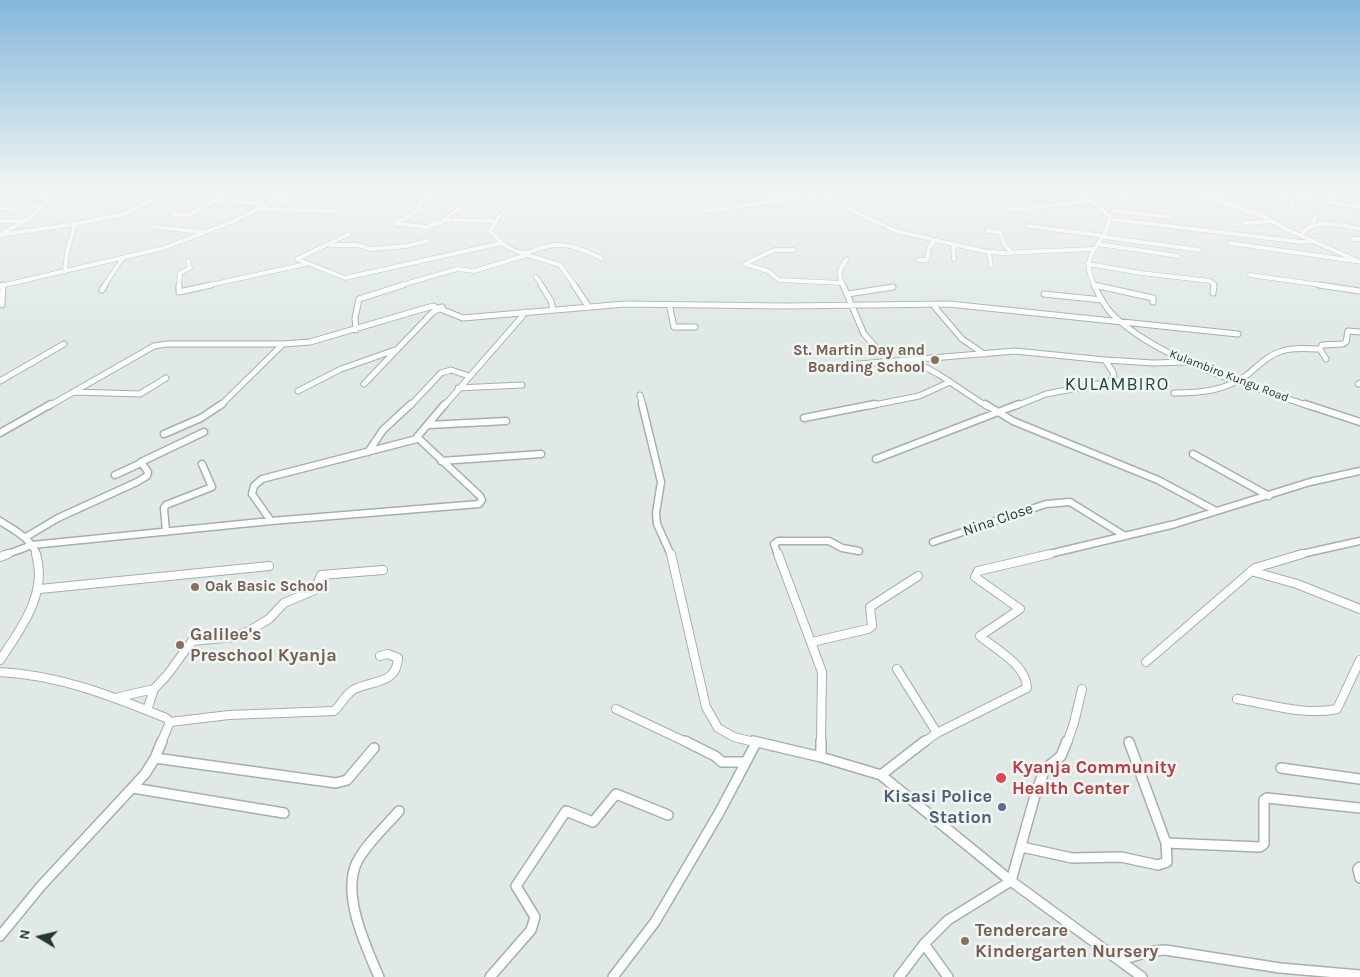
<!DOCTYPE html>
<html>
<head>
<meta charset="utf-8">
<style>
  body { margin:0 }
  #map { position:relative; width:1360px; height:977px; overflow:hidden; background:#e0e9e5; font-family:Karla,sans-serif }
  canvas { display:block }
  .north { position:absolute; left:15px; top:912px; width:50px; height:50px; -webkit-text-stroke:4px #f0f6f3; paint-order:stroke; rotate:279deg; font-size:14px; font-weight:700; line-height:20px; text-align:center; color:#233733 }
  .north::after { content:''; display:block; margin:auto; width:18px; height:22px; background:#233733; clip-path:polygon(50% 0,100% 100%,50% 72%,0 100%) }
</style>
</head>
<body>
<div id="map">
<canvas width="1360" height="977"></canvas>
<div class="north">N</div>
</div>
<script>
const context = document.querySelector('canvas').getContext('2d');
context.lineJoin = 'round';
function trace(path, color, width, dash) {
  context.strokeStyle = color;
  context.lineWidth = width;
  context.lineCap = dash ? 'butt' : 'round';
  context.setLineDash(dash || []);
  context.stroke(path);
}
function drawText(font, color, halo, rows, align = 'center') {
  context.font = font + ' Karla,sans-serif';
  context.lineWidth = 5;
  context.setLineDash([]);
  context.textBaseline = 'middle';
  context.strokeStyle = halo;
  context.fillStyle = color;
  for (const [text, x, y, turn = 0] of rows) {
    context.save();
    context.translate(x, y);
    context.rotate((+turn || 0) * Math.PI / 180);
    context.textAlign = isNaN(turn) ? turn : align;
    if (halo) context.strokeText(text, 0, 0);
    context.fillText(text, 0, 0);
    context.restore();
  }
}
const minorFar4 = new Path2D(`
  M426 191C422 208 413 216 397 222V224L427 227 446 220 494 221
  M798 191 810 195
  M1072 191 1097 205 1110 217C1106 246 1076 253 1095 286
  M1187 191 1263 216 1286 229 1360 262
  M1260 191 1360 207
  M946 192 952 191
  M1204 195 1240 191
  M202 199 264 204
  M1087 199 1097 191
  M1290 206 1295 197
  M0 208 42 207
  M260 209 336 211
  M1007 210 1091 201
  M706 211 818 195 896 231 983 251 1002 253 1093 249
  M1113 211 1171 217
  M1113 211 1134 191
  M173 214 189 215 215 201
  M1110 219 1302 242 1315 241
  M444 220 458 209
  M0 221H22
  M1244 223 1272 221
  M75 224 124 214 151 201
  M1312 225 1315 217
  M1028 226 1105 236
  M154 227 203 232
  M987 231 1000 232 1005 246 1012 252
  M1 234C19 224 38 217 47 198L44 191
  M349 234 297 259 345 278 502 243 490 231 500 215
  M0 235 75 224 67 252 65 271
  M1301 235C1314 217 1341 225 1360 229
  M1104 237 1199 250
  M1354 239H1360
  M502 243C527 262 531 247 556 245 570 244 589 252 601 258
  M1230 243 1355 261
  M1098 244 1178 256
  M330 245H357L372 249 406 246 427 241
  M794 250H774L745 264 768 271 779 280 842 283
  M989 252 991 266
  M954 259 953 248 956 245
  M918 260H927L929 248 935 240
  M1088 264 1141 273 1210 281 1214 284V286
  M1250 275 1328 286
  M536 277 542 286
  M1094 285 1100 286
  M0 286 164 248 234 221 292 191
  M104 286 123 258
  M179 286 180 273 190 268 188 261
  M205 286 306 264
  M398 286 457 269 474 271 527 255 560 265 575 286
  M844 286C837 275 839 269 847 259`);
const minorFar3 = new Path2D(`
  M179 285V292L211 285
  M541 285 551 301 553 310
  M574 285 588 306
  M843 285 864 334 888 361
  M1094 285C1099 295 1104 306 1112 314 1157 359 1249 386 1309 406
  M1094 285 1153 298V302
  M1319 285 1360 291
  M0 286 4 285
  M102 290 105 285
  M1213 293 1214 285
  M848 294 893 287
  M1044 294 1102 300
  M669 304 674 327H695
  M2 305 3 285
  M933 305 962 339 984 354
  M356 330 355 318 359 299 403 285
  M1326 359 1320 349 1322 345 1343 344 1346 342 1348 331 1360 332
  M912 360 938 374 986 406
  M812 368 1015 351 1105 360 1154 363 1186 362
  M0 381 64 344
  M364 384 433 312 442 307
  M1358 384 1360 383
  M458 388 522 385
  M298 391 341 369 395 350
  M73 392 140 394 166 378
  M1174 393C1200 393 1225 391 1247 375 1258 366 1268 355 1282 351 1294 347 1308 349 1320 349
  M640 395 643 406
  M49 406 154 346 167 344H283L310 342 433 306 463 318 625 304 785 306 949 304 1238 334
  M220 406 283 344
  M410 406 441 373 451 370 469 376
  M444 406 526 312
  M869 406 919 396 950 382
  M1016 406 1046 394 1109 382 1114 378 1113 372 1105 360`);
const minorFar2 = new Path2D(`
  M642 404 661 482 656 513 657 524 671 555
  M985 404 1013 421 1158 480 1214 510
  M1305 404 1360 422
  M804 418 875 404
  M428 425 506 421
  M0 433 51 404
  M164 434 201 418 222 404
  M368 452 383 430 411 404
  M1193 454 1269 496
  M876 459 1019 404
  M441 461 541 454
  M115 475 141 463
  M0 521C14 530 31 538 37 555
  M271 521 252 494 254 486 262 479 417 439
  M166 532 164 508 166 505 212 487 202 464
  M26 537 58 518 137 482 147 476 148 472 141 462 204 432
  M933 542 1046 504 1070 502 1125 536
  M5 555 32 545 271 521 479 504 482 500 480 496 417 437 445 404
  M778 555 774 544 778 541H829L842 548 859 551
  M1045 555 1175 524 1310 482 1360 471
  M1297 555 1360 541`);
const minorFar1 = new Path2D(`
  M671 554 706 707 718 728 734 737 758 743
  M778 554 822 672 821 743
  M0 557 8 554
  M1251 571 1297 584 1360 609
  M40 589 269 566
  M812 642 868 629 872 626 870 607 918 576
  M0 660C21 629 48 593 36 554
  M1146 662 1255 568 1302 554
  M897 669 937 733
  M0 672C59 675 112 696 166 718L170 722 161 743
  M119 697 154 689
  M1237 699C1269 704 1305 716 1337 709L1360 660
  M616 709 688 743
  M147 710 154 689 168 674 192 641 234 637 247 632 269 619 284 603 315 590 321 575 383 570
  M170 722 229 715 334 711C341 705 345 695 353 690 371 680 397 685 398 658L388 654 380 656
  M923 743 937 733 1027 688C1026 664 996 650 980 636L1020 609 975 577 978 571 1050 554
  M1067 743 1074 723 1082 689`);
const minor = new Path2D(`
  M685 741 715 756 722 762H745
  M753 741 821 757 881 775 1011 881 1142 977
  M821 757V741
  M155 758 336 783 347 780 374 748
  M1281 768 1360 779
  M881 775 925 741
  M133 788 284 813
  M1166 843 1260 847 1264 844V800L1267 798 1360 808
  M1022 847 1072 858 1121 857 1158 865 1167 862 1166 843 1129 742
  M1360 867 1358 869 1360 878
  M0 936 41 886 145 774 155 758 162 741
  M924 944 948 977
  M1121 960 1152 951 1165 950 1280 968 1360 975
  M379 977C366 947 341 894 357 862 367 843 385 827 399 811
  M490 977 531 930 535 917 516 886 566 811 593 822 616 794 668 815
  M613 977 655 922 719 813 756 743
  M899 977 924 944 948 920 1011 881 1036 792 1045 769 1061 756 1067 741`);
trace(minorFar4, '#a4b0ac', 5);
trace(minorFar3, '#a4b0ac', 7);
trace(minorFar2, '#a4b0ac', 9);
trace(minorFar1, '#a4b0ac', 10);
trace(minor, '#a4b0ac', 12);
trace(minorFar4, '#fff', 4);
trace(minorFar3, '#fff', 5);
trace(minorFar2, '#fff', 6);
trace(minorFar1, '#fff', 8);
trace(minor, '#fff', 9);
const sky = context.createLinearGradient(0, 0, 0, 327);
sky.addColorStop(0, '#84b7db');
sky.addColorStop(0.58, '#f1f5f3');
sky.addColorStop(1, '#f1f5f300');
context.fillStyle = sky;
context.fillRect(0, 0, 1360, 327);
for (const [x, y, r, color] of [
  [935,360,5,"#8d6e63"],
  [195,587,5,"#8d6e63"],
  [180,645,5,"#8d6e63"],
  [1001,778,6,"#e0444e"],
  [1002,807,5,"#5c6f8a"],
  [965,941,5,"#8d6e63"]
]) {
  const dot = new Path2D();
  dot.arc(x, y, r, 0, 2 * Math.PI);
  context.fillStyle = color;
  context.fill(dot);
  trace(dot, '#f0f6f3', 2);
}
drawText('12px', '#233733', '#f0f6f3', [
  ["Kulambiro Kungu Road",1229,376,21]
]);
drawText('bold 15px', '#785e54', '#f0f6f3', [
  ["St. Martin Day and",925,351],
  ["Boarding School",925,368],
  ["Oak Basic School",205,587,"left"]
], 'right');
drawText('15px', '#233733', '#f0f6f3', [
  ["Nina Close",998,520,-19]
]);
context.letterSpacing = '1px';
drawText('18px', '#22463f', '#f0f6f3', [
  ["KULAMBIRO",1117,385]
]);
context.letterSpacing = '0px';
drawText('bold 18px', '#785e54', '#f0f6f3', [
  ["Galilee's",190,635],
  ["Preschool Kyanja",190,656],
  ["Tendercare",975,931],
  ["Kindergarten Nursery",975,952]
], 'left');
drawText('bold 18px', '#be3a42', '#f0f6f3', [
  ["Kyanja Community",1012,768],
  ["Health Center",1012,789]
], 'left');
drawText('bold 18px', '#4e5e75', '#f0f6f3', [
  ["Kisasi Police",992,797],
  ["Station",992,818]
], 'right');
</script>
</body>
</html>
